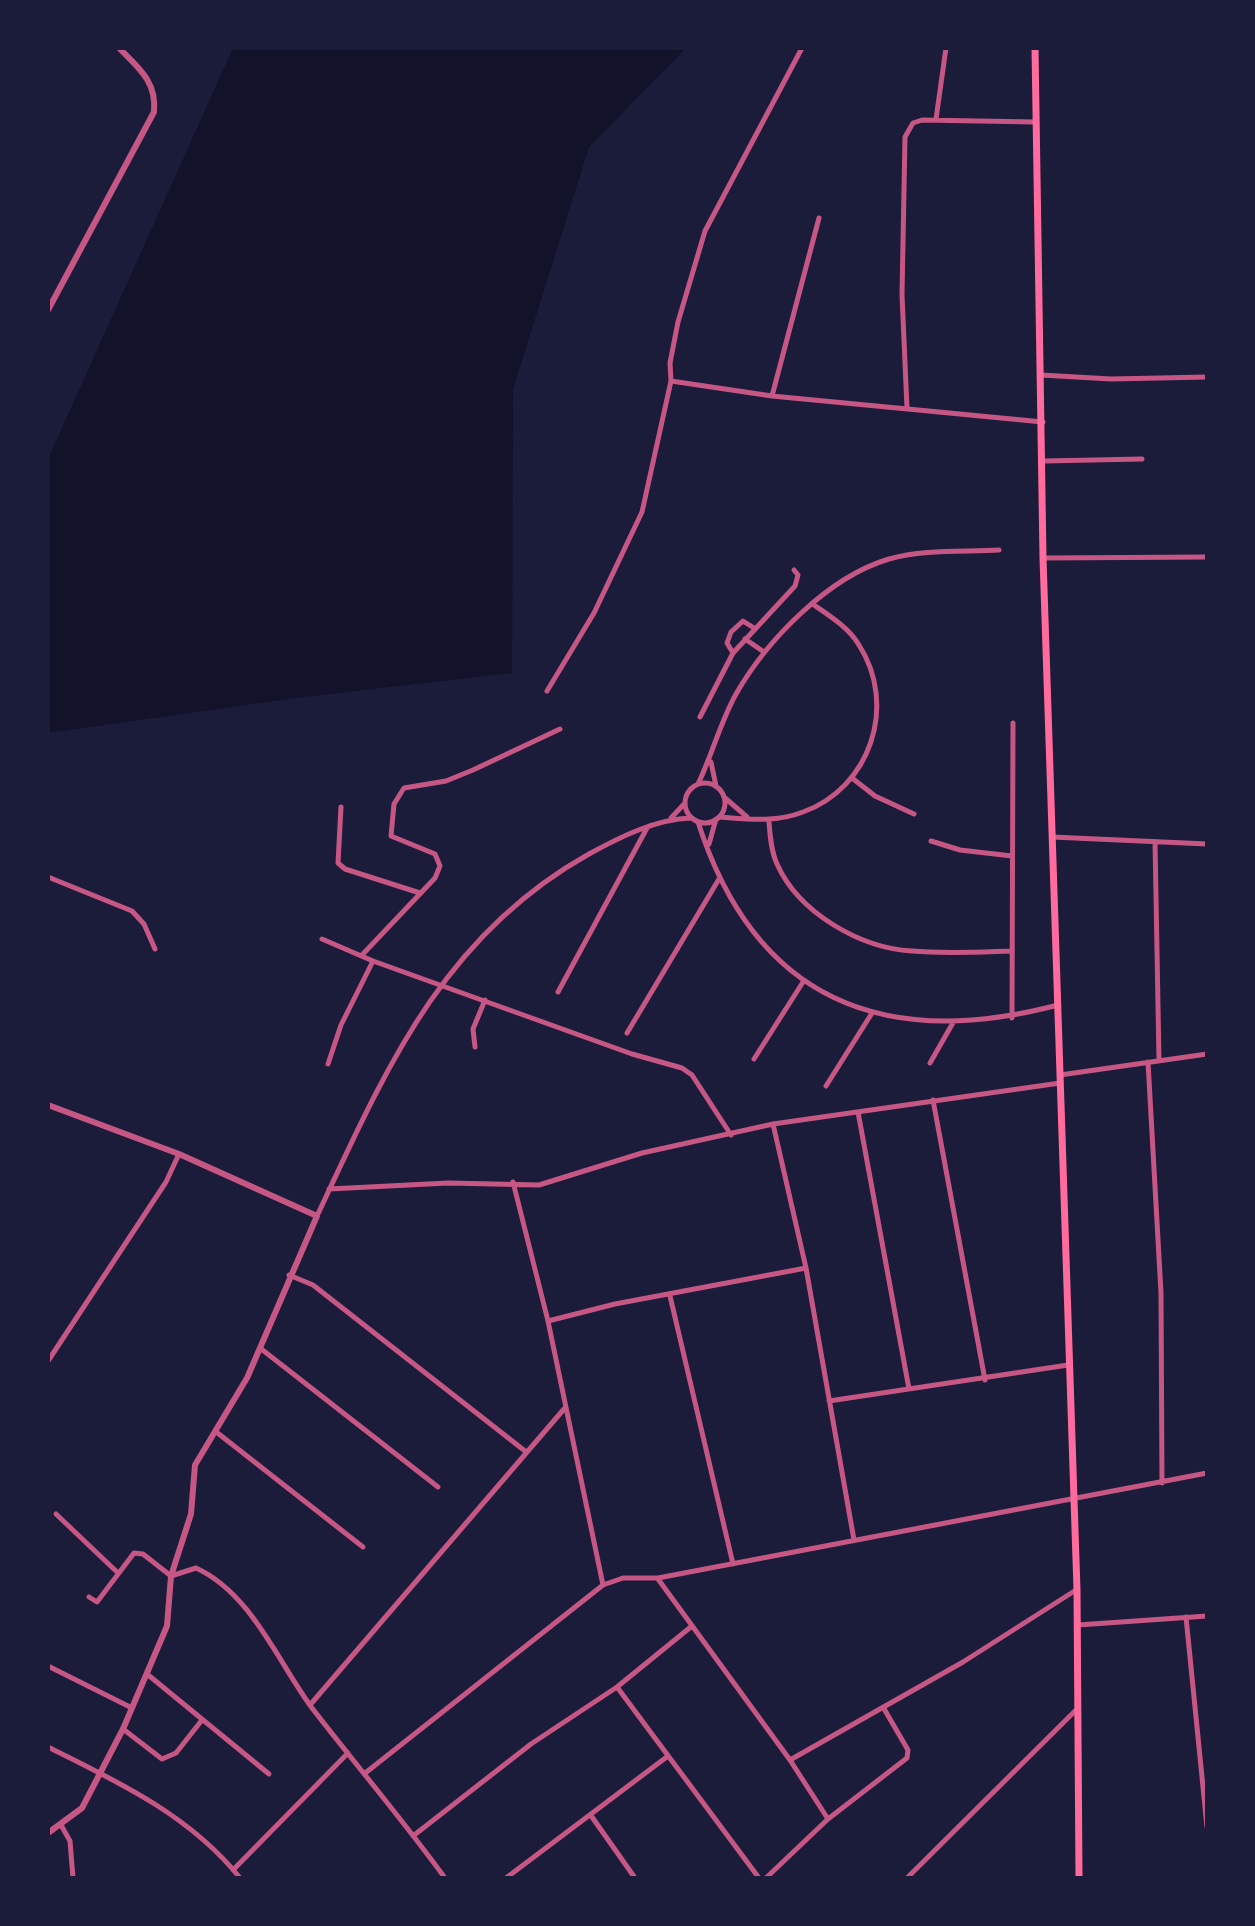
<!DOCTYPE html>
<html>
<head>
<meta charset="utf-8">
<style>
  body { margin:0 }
  #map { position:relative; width:1255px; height:1926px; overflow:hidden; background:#1b1b3a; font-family:Barlow,sans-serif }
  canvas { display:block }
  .frame { position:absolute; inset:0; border:50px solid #1b1b3a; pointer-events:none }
</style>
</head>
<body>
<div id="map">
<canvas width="1255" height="1926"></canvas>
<div class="frame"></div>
</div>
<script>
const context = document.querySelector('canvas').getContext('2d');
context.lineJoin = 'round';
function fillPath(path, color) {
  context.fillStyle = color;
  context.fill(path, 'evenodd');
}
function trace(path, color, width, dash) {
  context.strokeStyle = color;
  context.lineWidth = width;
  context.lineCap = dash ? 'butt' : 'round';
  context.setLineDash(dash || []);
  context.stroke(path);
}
fillPath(new Path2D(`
  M233 48H686L589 147 513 389 512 673 295 698 48 733V459Z`), '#12122b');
trace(new Path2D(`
  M936 119 946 48
  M1041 375 1111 379 1207 377
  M671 381 772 396 1043 422
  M772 396 819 218
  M907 408 902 295 905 137 913 123 922 120 1036 122
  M1044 461 1142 459
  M1043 558 1207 557
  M745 639 764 652
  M733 653 727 643 731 632 743 621 754 628
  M547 691 594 613 642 512 671 381 670 363 678 322 705 231 802 48
  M700 717 733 653 795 586 798 575 794 570
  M711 762 716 786
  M852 778 875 796 914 814
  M685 803a20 20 0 1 1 40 0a20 20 0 1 1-40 0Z
  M698 784C712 755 720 723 736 694 767 640 828 577 889 559 923 549 964 552 999 550
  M724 797 747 817
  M341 807 338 863 345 869 420 893
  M719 817C747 819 775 823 803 812 870 788 898 706 859 645 849 628 830 616 814 605
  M671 818 685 803
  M698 822C755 1000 883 1051 1058 1005
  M769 822C770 835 771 851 777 864 799 913 860 948 912 951 945 954 979 952 1012 951
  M1052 837 1207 844
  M931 841 960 850 1012 856
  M1155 842 1159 1060
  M709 844 716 819
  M48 877 132 911 144 924 155 949
  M322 939 373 961 632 1054 682 1068 692 1075 731 1135
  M362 955 435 878 440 866 435 854 391 836 394 804 404 788 446 781 473 770 560 729
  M558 992 647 828
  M1012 1018 1013 723
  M627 1033 719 879
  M475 1047 473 1029 485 1000
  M754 1059 803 982
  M1148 1062 1161 1293 1162 1483
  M930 1063 954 1021
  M328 1064 341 1025 373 961
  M1060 1075 1207 1054
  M826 1086 872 1013
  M933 1100 985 1380
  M858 1112 909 1389
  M773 1124 806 1268 854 1540
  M513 1182 548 1321 603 1585
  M329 1189 448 1183 539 1185 642 1153 773 1124 1060 1083
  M317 1216C385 1071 442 936 589 854 620 837 656 819 691 818
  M289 1275 313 1285 525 1451
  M670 1296 733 1564
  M548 1321 615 1304 806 1268
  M260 1348 438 1487
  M48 1361 166 1182 179 1154
  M829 1401 1068 1365
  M215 1431 363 1547
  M56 1514 117 1572
  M658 1579 790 1760 828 1819
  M89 1597 97 1602 134 1553 143 1554 171 1576 196 1568C251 1593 278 1662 312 1708 356 1765 403 1820 445 1878
  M1186 1617 1207 1827
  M1078 1625 1207 1616
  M48 1666 132 1708
  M147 1674 269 1774
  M617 1687 759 1878
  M310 1705 564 1409
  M123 1729 162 1759 176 1753 202 1720
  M48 1747C117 1781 191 1816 240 1878
  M790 1760 963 1662 1076 1590
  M364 1774 603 1585 623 1578H658L1207 1473
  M592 1817 635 1878
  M61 1825 70 1841 73 1878
  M413 1836 531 1744 617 1687 692 1626
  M233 1870 348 1753
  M506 1878 668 1756
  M766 1878 828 1819 907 1758 908 1750 883 1707
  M907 1878 1078 1708`), '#c65784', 5);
trace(new Path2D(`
  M48 310 154 112C157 82 139 68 119 48
  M48 1105 179 1154 317 1216 247 1378 195 1465 191 1514 171 1576 167 1626 123 1729 82 1808 48 1833`), '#c65784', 6);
trace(new Path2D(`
  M1035 48 1043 558 1077 1590 1079 1878`), '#ff6b9d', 7);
</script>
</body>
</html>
